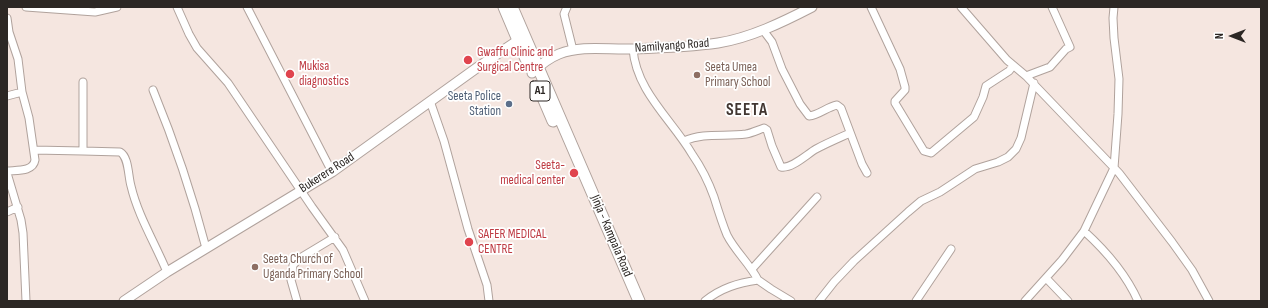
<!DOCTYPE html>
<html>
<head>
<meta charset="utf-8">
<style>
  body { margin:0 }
  #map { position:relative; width:1268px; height:308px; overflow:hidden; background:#f5e6e0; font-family:"Sofia Sans Condensed",sans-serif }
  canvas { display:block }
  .frame { position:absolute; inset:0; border:8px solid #2c2724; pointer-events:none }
  .north { position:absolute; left:1212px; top:16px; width:40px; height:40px; -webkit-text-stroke:3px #fff; paint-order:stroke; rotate:270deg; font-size:11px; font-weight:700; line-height:16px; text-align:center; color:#2c2724 }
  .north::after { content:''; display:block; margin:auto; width:14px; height:18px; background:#2c2724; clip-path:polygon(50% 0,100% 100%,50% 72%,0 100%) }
</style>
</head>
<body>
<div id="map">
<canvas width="1268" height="308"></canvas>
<div class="frame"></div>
<div class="north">N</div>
</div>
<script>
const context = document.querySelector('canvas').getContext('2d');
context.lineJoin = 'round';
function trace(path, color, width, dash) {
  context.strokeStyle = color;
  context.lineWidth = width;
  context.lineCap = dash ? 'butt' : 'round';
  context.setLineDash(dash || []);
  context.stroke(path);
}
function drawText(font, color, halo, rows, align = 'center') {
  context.font = font + ' "Sofia Sans Condensed",sans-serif';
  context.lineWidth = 3.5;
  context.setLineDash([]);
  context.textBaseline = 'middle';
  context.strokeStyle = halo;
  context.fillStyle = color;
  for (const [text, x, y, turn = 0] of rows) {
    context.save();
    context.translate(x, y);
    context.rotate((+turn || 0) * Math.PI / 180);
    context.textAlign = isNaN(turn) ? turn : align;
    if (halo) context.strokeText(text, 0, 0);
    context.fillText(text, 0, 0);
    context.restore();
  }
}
const minor = new Path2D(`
  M26 7 95 12 117 7
  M177 7 189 34 197 48 228 83 312 207 343 250 365 301
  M247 7 332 172
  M567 7 564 14 573 50
  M871 7 900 69 905 87V90L895 101V103L924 151 931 153 974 117 983 97 986 86 1009 71 1013 66
  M961 7 1007 60 1026 76 1119 173 1172 242 1192 270 1209 301
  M7 18 9 32 18 59 22 92 29 118 35 160C33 172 17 170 7 171
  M763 30 772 42 782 69 800 104 809 116C819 115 827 107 837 105L841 108 862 164 867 173
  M633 49C636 91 672 120 692 154 701 167 709 183 714 197 718 210 722 223 727 235 735 251 750 264 758 280
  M1026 76 1050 67 1066 49 1070 47 1052 7
  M83 82V151L120 152C129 157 128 176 131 186 138 216 155 243 167 272
  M153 90C174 141 192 194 206 248
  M7 96 22 92
  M430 101 444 141 468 229 487 285 489 301
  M684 141C704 132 725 137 746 134 752 133 758 130 764 128L767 130 772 146 781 167C792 169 807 154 816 149 827 143 839 138 850 133
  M34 150 83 151
  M7 173 21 220 23 233 26 301
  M7 212 18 207
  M1084 231C1106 251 1126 274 1138 301
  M752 269 817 197
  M1046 278 1068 301
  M297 301 291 280 293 265 300 258 335 237
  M705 301C721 288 738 283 758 280L771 289 791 301
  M819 301 834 282 854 261 908 212 921 201 940 192 975 169 998 162 1008 157 1016 149 1021 138 1034 83
  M916 301 951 249
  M1025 301 1062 260 1084 231 1114 168 1118 114 1119 79 1114 38 1113 18 1114 7`);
const major = new Path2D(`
  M532 73C540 65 549 58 559 54 582 45 608 50 632 49 660 48 690 47 718 43 750 38 783 22 812 7
  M124 301 167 272 332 172 478 67 523 37`);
const highway = new Path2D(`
  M504 7 526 59
  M512 7 639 301
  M538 86 553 121`);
trace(minor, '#b0a29c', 9);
trace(major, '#b0a29c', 11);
trace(highway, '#b0a29c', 13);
trace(minor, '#fff', 7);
trace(major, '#fff', 9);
trace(highway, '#fff', 11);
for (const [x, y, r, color] of [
  [468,60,5,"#e0444e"],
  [290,74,5,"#e0444e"],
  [697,75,4,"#8d6e63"],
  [509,104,4,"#5c6f8a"],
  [574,173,5,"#e0444e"],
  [469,242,5,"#e0444e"],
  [255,267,4,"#8d6e63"]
]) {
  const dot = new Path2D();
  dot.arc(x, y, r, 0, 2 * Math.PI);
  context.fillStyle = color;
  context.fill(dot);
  trace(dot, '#fff', 1.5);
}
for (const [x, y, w] of [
  [540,91,20]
]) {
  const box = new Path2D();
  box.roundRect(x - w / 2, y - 10, w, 20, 3);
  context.fillStyle = '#fff';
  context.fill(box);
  trace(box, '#2c2724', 1);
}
drawText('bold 12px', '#2c2724', null, [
  ["A1",540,91]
]);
drawText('13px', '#2c2724', '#fff', [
  ["Namilyango Road",672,46,-4],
  ["Bukerere Road",327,173,-33],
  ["Jinja - Kampala Road",611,236,67]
]);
drawText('13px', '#be3a42', '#fff', [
  ["Gwaffu Clinic and",477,53],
  ["Surgical Centre",477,68],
  ["Mukisa",299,67],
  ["diagnostics",299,82],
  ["Seeta-",565,166,"right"],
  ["medical center",565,181,"right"],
  ["SAFER MEDICAL",478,235],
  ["CENTRE",478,250]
], 'left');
drawText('13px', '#785e54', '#fff', [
  ["Seeta Umea",705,68],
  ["Primary School",705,83],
  ["Seeta Church of",263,260],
  ["Uganda Primary School",263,275]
], 'left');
drawText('13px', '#4e5e75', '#fff', [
  ["Seeta Police",501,97],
  ["Station",501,112]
], 'right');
context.letterSpacing = '1px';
drawText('bold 17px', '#413631', '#fff', [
  ["SEETA",747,111]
]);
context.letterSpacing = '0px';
</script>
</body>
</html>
